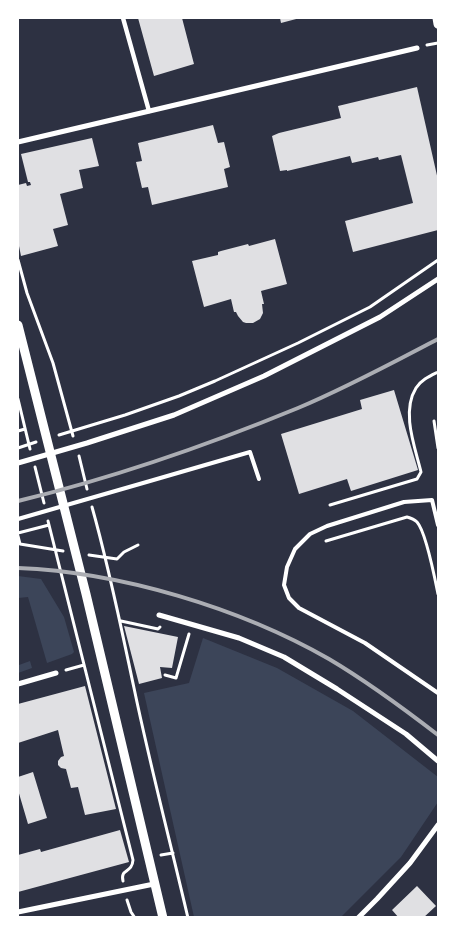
<!DOCTYPE html>
<html>
<head>
<meta charset="utf-8">
<style>
  body { margin:0 }
  #map { position:relative; width:456px; height:935px; overflow:hidden; background:#2d3142; font-family:"Work Sans",sans-serif }
  canvas { display:block }
  .frame { position:absolute; inset:0; border:19px solid #fff; pointer-events:none }
</style>
</head>
<body>
<div id="map">
<canvas width="456" height="935"></canvas>
<div class="frame"></div>
</div>
<script>
const context = document.querySelector('canvas').getContext('2d');
context.lineJoin = 'round';
function fillPath(path, color) {
  context.fillStyle = color;
  context.fill(path, 'evenodd');
}
function trace(path, color, width, dash) {
  context.strokeStyle = color;
  context.lineWidth = width;
  context.lineCap = dash ? 'butt' : 'round';
  context.setLineDash(dash || []);
  context.stroke(path);
}
fillPath(new Path2D(`
  M18 576 41 579 64 617 74 652 72 654 47 663 28 597 18 598Z
  M203 638 277 668 353 711 438 777V802L401 857 341 917H194L144 693 189 683Z
  M18 660 19 665 30 661 32 668 18 673Z`), '#3c4559');
fillPath(new Path2D(`
  M138 18H182L194 64 154 76Z
  M280 18H300L281 23Z
  M417 87 438 180V230L353 252 345 221 413 203 401 155 379 160 378 157 352 163 350 156 287 171V170L280 171 272 136 279 133 341 118 338 106Z
  M213 125 218 143 224 142 230 167 224 169 228 187 152 205 148 187 142 188 136 162 142 161 138 143Z
  M92 138 99 166 79 170 83 188 60 194 68 225 53 229 58 246 21 256 18 241V185L26 183 27 186 31 185 30 182H28L21 154Z
  M275 239 287 284 261 291 264 304H262L263 313 260 319 253 323H246L243 322 238 316 236 312H234L231 299 204 307 192 261 218 255V252L221 251 248 244 249 246Z
  M394 390 418 470 351 491 347 479 299 494 281 434 362 409 360 400Z
  M124 626 178 637 172 668 160 667 162 678 139 684Z
  M85 686 116 809 85 815 78 787 71 788 66 769 61 768 58 765V761L61 757 64 756 58 730 18 743V704Z
  M33 772 47 818 28 824 18 790V777Z
  M120 830 129 862 18 892V855L40 849 41 852Z
  M417 886 436 906 423 918H399L392 910Z`), '#e0e0e3');
trace(new Path2D(`
  M427 45 438 43
  M18 260 27 293 53 363 73 436
  M18 399 30 449
  M434 421 438 448
  M18 431 25 429
  M59 435 125 415 179 396 215 381 298 343 370 307 438 260
  M18 448 36 442
  M79 456 87 489
  M35 467 44 503
  M330 505 417 479 421 472C415 447 401 412 416 388 421 380 430 376 438 372
  M92 507C109 567 121 627 134 688 150 765 170 841 188 918
  M48 521 133 860C132 874 120 868 123 881
  M18 533 49 525
  M18 536 20 544 63 551
  M326 541 407 517C411 518 414 519 417 522 426 532 435 579 438 594
  M89 555 117 559 124 552 138 545
  M121 621 158 629 160 627
  M66 670 84 665
  M165 675 176 678 189 634
  M161 855 173 853
  M127 900 131 912 135 918`), '#fff', 3);
trace(new Path2D(`
  M18 519 150 481 250 452 259 479
  M438 525 432 500 404 502 327 526 310 534 295 549 287 567 284 585 289 598 299 608 365 643 438 693`), '#fff', 4);
trace(new Path2D(`
  M123 18 149 111`), '#fff', 4.5);
trace(new Path2D(`
  M18 142 417 48
  M18 463 87 443 174 415 264 376 380 317 438 279
  M159 615 239 638 284 657 337 689 406 734 438 761
  M18 684 56 673
  M18 912 154 884
  M358 918 377 899 410 863 438 825`), '#fff', 5);
trace(new Path2D(`
  M437 18 438 24
  M18 325 86 594 163 918`), '#fff', 9);
trace(new Path2D(`
  M18 501C113 478 208 445 298 408 346 388 392 363 438 339
  M18 568C120 572 240 608 329 659 368 682 403 708 438 735`), '#abadb3', 4);
</script>
</body>
</html>
